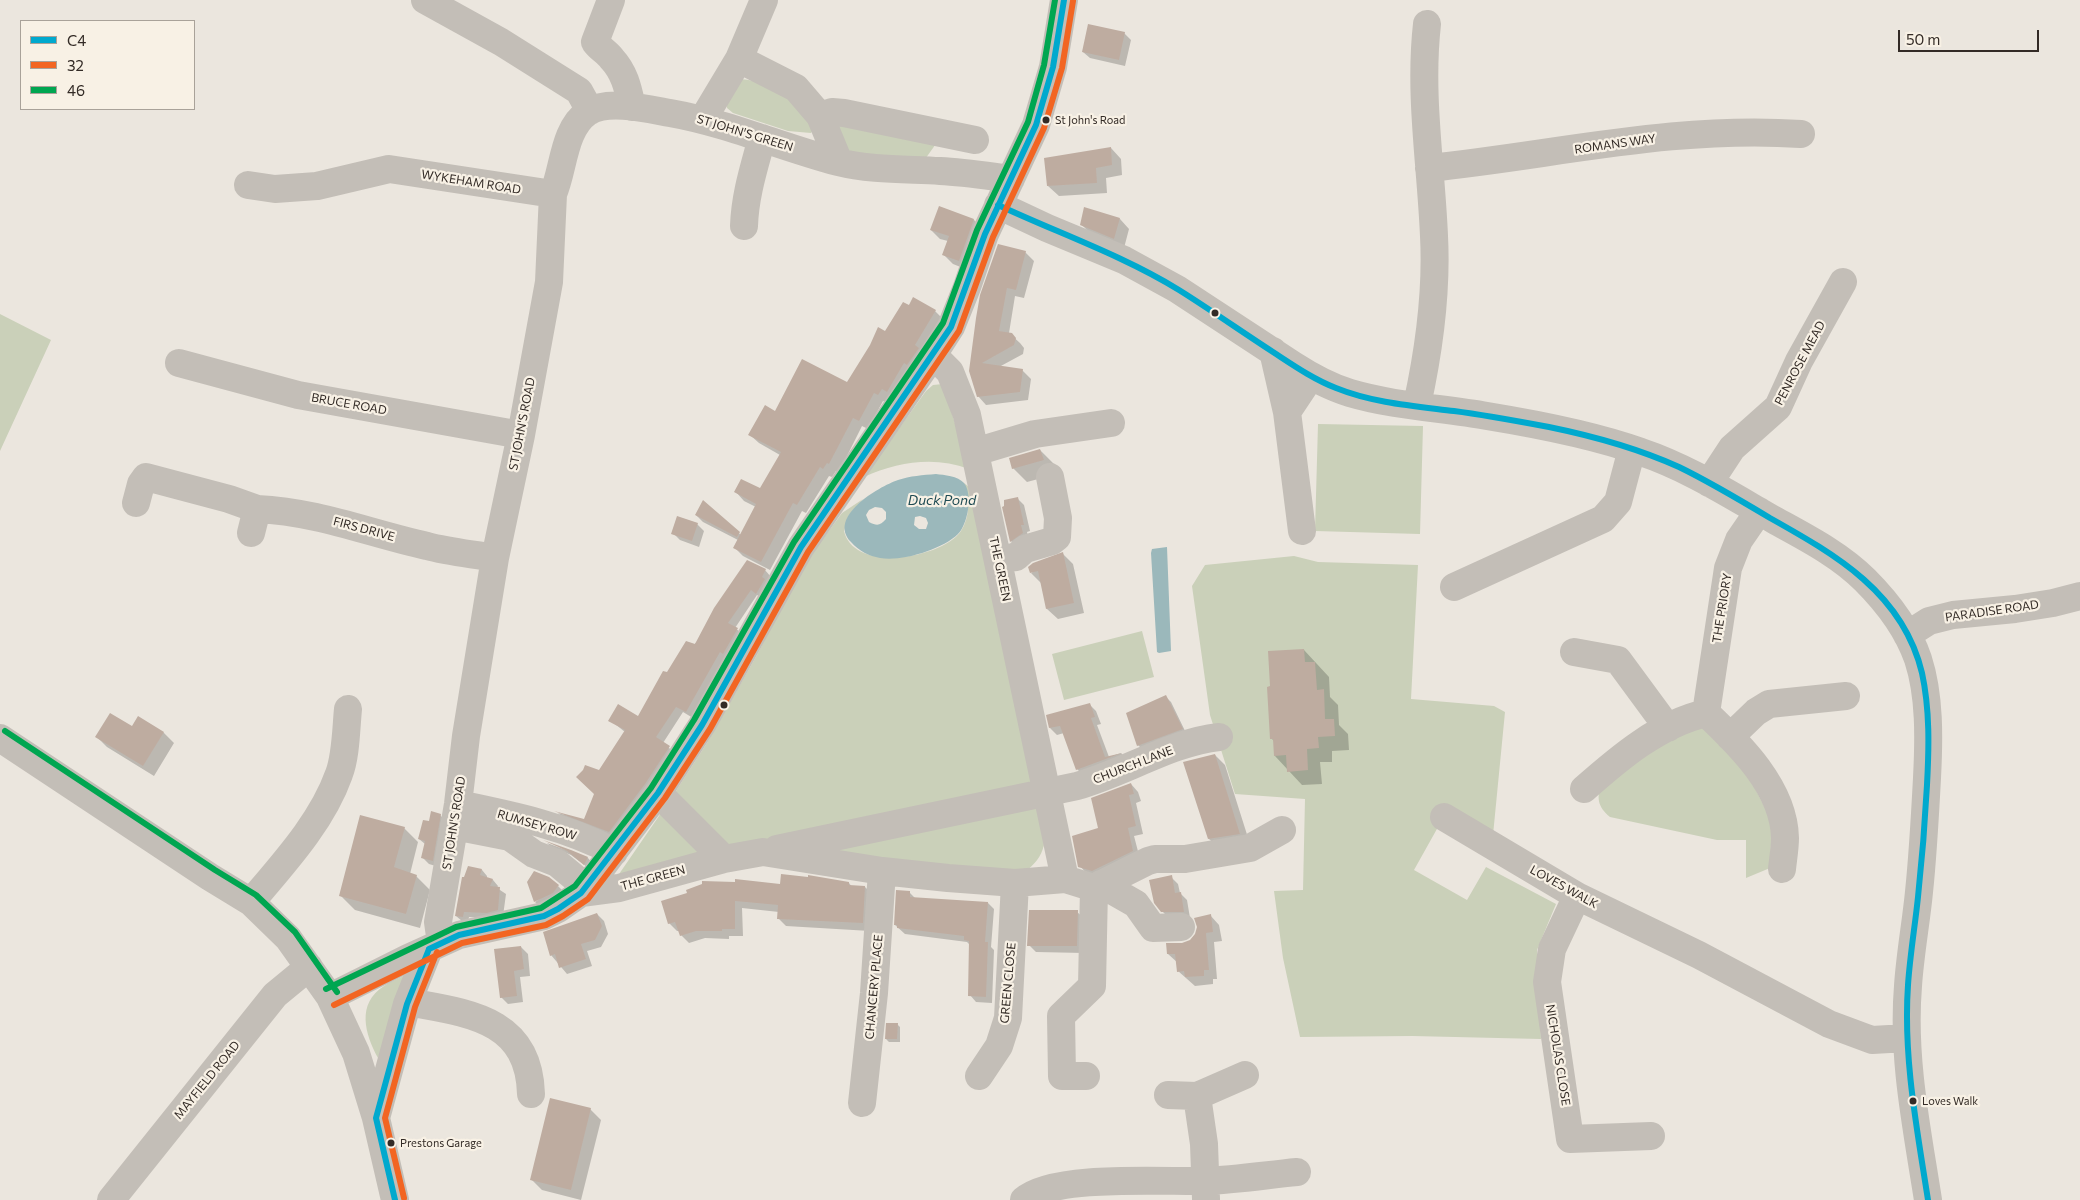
<!DOCTYPE html>
<html>
<head>
<meta charset="utf-8">
<style>
  body { margin:0 }
  #map { position:relative; width:2080px; height:1200px; overflow:hidden; background:#ebe6de; font-family:Commissioner,sans-serif }
  canvas { display:block }
  .legend { position:absolute; left:20px; top:20px; width:175px; height:90px; box-sizing:border-box; background:#f8f1e5; border:1px solid #a9a299; margin:0; padding:6px 9px; list-style:none; font-size:15px; color:#332b26 }
  .legend li { display:flex; align-items:center; gap:10px; height:25px }
  .legend b { width:25px; border:1px solid #a9a299 }
  .scale { position:absolute; left:1898px; top:30px; width:141px; height:22px; box-sizing:border-box; border:2px solid #332b26; border-top:0; padding-left:6px; font-size:15px; line-height:18px; white-space:nowrap; color:#332b26; -webkit-text-stroke:4px #f8f1e5; paint-order:stroke }
</style>
</head>
<body>
<div id="map">
<canvas width="2080" height="1200"></canvas>
<ul class="legend">
<li><b style="height:6px;background:#00a9ce"></b>C4</li>
<li><b style="height:6px;background:#f26522"></b>32</li>
<li><b style="height:6px;background:#00a651"></b>46</li>
</ul>
<div class="scale">50 m</div>
</div>
<script>
const context = document.querySelector('canvas').getContext('2d');
context.lineJoin = 'round';
function fillPath(path, color) {
  context.fillStyle = color;
  context.fill(path, 'evenodd');
}
function trace(path, color, width, dash) {
  context.strokeStyle = color;
  context.lineWidth = width;
  context.lineCap = dash ? 'butt' : 'round';
  context.setLineDash(dash || []);
  context.stroke(path);
}
function drawText(font, color, halo, rows, align = 'center') {
  context.font = font + ' Commissioner,sans-serif';
  context.lineWidth = 4.5;
  context.setLineDash([]);
  context.textBaseline = 'middle';
  context.strokeStyle = halo;
  context.fillStyle = color;
  for (const [text, x, y, turn = 0] of rows) {
    context.save();
    context.translate(x, y);
    context.rotate((+turn || 0) * Math.PI / 180);
    context.textAlign = isNaN(turn) ? turn : align;
    if (halo) context.strokeText(text, 0, 0);
    context.fillText(text, 0, 0);
    context.restore();
  }
}
fillPath(new Path2D(`
  M740 79C780 83 791 97 815 127L811 133 788 131 733 113 727 108 726 99Z
  M851 124 938 141 923 162 838 150 830 128Z
  M0 314 51 340 0 451Z
  M943 384 969 469C934 456 898 462 864 477L926 391 933 385Z
  M1318 424 1423 426 1420 534 1315 531Z
  M964 483 974 491 1033 772 1044 845C1041 857 1035 864 1025 872L807 852 617 877 670 800 707 743 757 655 803 566 842 513 863 499 849 515 844 531C854 574 943 558 961 531 970 517 970 499 964 483Z
  M1294 556 1318 562 1418 565 1411 699 1494 706 1505 712 1493 835 1447 811 1414 870 1467 900 1486 867 1556 904 1537 950 1541 1039 1412 1036 1300 1037 1283 958 1274 891 1303 890 1305 799 1235 794 1210 715 1192 586 1205 565Z
  M1142 631 1154 677 1064 700 1052 654Z
  M1686 726 1708 728 1744 767 1772 821 1770 868 1746 878V840H1717L1610 817C1597 806 1597 798 1601 783Z
  M408 974 378 1058C365 1034 356 1004 384 986 391 981 400 978 408 974Z`), '#cad0b9');
fillPath(new Path2D(`
  M936 474C944 475 958 476 964 483 973 494 968 524 958 534 943 549 902 562 880 558 869 556 859 551 851 542 827 517 878 487 898 480 910 476 923 475 936 474ZM875 507 882 508 886 512V519C880 526 877 526 869 522L866 515 869 510ZM920 516 926 518 928 523 926 529H919L914 525 915 517Z
  M1167 547 1171 651 1159 653 1157 652 1151 553 1152 549Z`), '#9bb8bb');
fillPath(new Path2D(`
  M1124 33 1131 40 1125 66 1090 58 1083 52Z
  M1111 148 1121 159 1122 175 1106 178 1107 193 1059 196 1048 186Z
  M940 207 974 220 983 229 968 270 953 264 944 255 948 241 940 239 931 230Z
  M1120 219 1129 229 1124 248 1091 234 1081 224Z
  M1025 252 1034 261 1024 298 1015 296 1009 333 1020 343 1024 348 1023 354 999 367 1022 370 1031 379 1028 400 986 405 978 396 982 296Z
  M914 299 935 311 944 320 887 403 883 401 868 429 862 426 839 472 836 471 832 477 829 476 806 513 802 511 770 570 743 556 734 547 738 540 703 522 696 515 703 502 741 535 756 507 744 501 736 492 760 490 780 455 759 443 750 435 776 412 848 384Z
  M1040 450 1054 464 1057 474 1027 482 1013 468Z
  M1017 498 1024 505 1030 531 1027 532 1029 540 1017 548 1011 541Z
  M697 524 704 531 699 547 680 540 673 533Z
  M1063 554 1073 564 1084 613 1058 619 1047 609 1042 584 1031 573Z
  M765 570 771 577 763 599 757 595 735 628 744 635 693 718 683 712 663 743 675 753 616 838 562 817 558 813 585 820 596 794 599 772 625 732 610 720 638 718 667 673Z
  M1304 650 1329 677 1330 697 1338 705 1339 725 1348 734 1349 750 1332 751V762H1320L1322 784 1302 785 1275 756V742L1271 738 1272 687Z
  M1165 696 1171 702 1187 735 1144 751 1138 745Z
  M1089 704 1096 711 1101 724 1097 725 1109 757 1121 753 1127 759 1084 776 1077 769 1064 733 1057 735 1050 728 1048 716Z
  M139 718 164 733 174 743 154 776 107 747 97 737 132 728Z
  M1215 755 1225 765 1250 844 1220 849 1209 839Z
  M1131 784 1138 792 1141 801 1136 803 1143 834 1134 836 1140 859 1101 878 1087 874 1080 866 1100 829Z
  M440 815 447 822 439 867 429 864 422 857 425 844 419 839 430 822Z
  M404 828 418 842 410 874 416 876 430 890 420 928 355 910 341 896Z
  M547 843 588 858 594 865 591 870 571 855 551 847Z
  M469 867 482 870 487 876V878L493 880 498 886 497 888 506 894 503 916 494 918 469 917 468 922 462 921 456 916 465 878Z
  M1171 877 1178 884 1180 893 1187 900 1190 918H1169L1162 911Z
  M849 883 852 887H865L873 895 870 931 786 926 778 918 779 912 742 908 743 936H729V939L705 938 689 943 681 935 679 931H677L669 923 662 902 782 886Z
  M558 886 565 893 541 908 535 902Z
  M910 893 915 898 988 903 994 909 991 947 994 950 992 1003 976 1002 970 995V945L967 942 905 934 895 925Z
  M1077 912 1084 918V953L1036 952 1029 945Z
  M597 914 604 921 608 934 601 947 587 951 592 966 567 974 551 955Z
  M1210 915 1219 925 1222 941 1214 942 1217 979H1213V984L1195 986 1178 971V963L1168 954 1182 944 1190 941Z
  M521 947 528 954 530 976 520 977 523 1002 508 1004 501 997Z
  M897 1024 900 1027V1042H889L886 1039Z
  M590 1109 601 1120 581 1200 542 1190 531 1179Z`), '#0003');
fillPath(new Path2D(`
  M1088 24 1125 32 1119 60 1082 52Z
  M1111 147 1112 165 1096 168 1097 183 1047 186 1044 158Z
  M939 206 974 219 959 261 942 255 949 236 930 230Z
  M1084 207 1120 218 1114 239 1080 225Z
  M998 244 1026 251 1016 290 1007 288 999 331 1012 333 1016 338 1014 345 982 363 1023 369 1020 392 977 397 969 371 976 318 980 295Z
  M913 297 936 310 915 345 919 348 907 365 904 363 887 392 882 389 878 395 874 393 859 421 853 418 829 464 827 463 823 469 820 467 797 505 793 503 761 562 733 548 756 504 734 492 741 479 760 488 781 452 748 435 765 405 775 411 802 359 847 382 870 345 878 327 885 331 903 302 909 305Z
  M1040 449 1044 460 1012 469 1009 458Z
  M1018 497 1024 525H1021L1023 533 1010 542 1002 507 1004 506V500Z
  M703 500 740 532 737 537 695 515Z
  M677 516 698 523 692 541 671 534Z
  M1063 552 1074 603 1046 609 1038 571 1030 573 1028 567 1033 563Z
  M747 560 766 569 762 577 765 579 756 594 751 590 728 623 738 628 723 654 720 652 686 712 676 707 656 737 670 746 645 784 609 832 554 811 584 819 594 794 576 777 583 770 585 765 599 770 625 730 608 721 618 704 638 716 663 671 667 672 686 641 695 644 714 608Z
  M1304 649 1305 662H1315L1317 690 1324 689 1325 719H1334L1335 736 1318 737 1319 748 1307 749 1308 770 1287 772 1286 755 1274 756 1273 739H1270L1267 687 1270 686 1268 651Z
  M1166 695 1183 729 1137 746 1126 713Z
  M1090 703 1095 717 1091 718 1105 757 1122 753 1076 770 1060 726 1049 728 1046 715Z
  M110 713 132 726 138 716 164 732 143 766 95 737Z
  M1215 754 1240 834 1208 839 1183 762Z
  M1131 783 1134 794 1129 795 1136 826 1128 828 1133 851 1092 871 1078 867 1072 836 1098 828 1091 798Z
  M431 811 441 814 433 861 421 858 425 841 418 839 423 820 429 821Z
  M360 815 405 827 394 867 417 875 406 914 339 896Z
  M543 840 571 850 588 857 584 865 567 851Z
  M468 866 482 869 480 875 493 879 490 886 500 887 498 910 487 913 464 912 463 917 455 916 462 877H464Z
  M534 871 549 877 559 885 553 893 534 902 527 882Z
  M781 874 808 877V875L849 882V885L865 886 863 923 777 919 778 905 735 901V929H722V931H696L680 936 675 922 668 924 661 901 687 893 686 890 702 884V881L735 882V879L780 884Z
  M1172 875 1175 893 1181 892 1184 912H1161L1154 903 1149 880Z
  M896 890 910 891V897L988 902 985 942H988L986 997 968 996 969 941 964 940V936L897 928V925H894Z
  M1029 910H1078L1077 946H1027Z
  M597 913 602 926 595 940 581 944 586 959 559 968 555 954 550 956 543 932Z
  M1211 914 1213 932 1206 933 1209 970H1204V976L1185 977 1184 971 1177 972 1175 954H1167L1166 943H1182L1190 940 1195 934 1197 927 1194 918Z
  M521 946 524 969 514 971 517 996 500 998 494 949Z
  M886 1023H898L897 1039H885Z
  M550 1098 591 1108 571 1190 530 1180Z`), '#beaca0');
trace(new Path2D(`
  M425 0 501 42 579 91 590 111
  M611 0 595 42C600 49 607 52 612 59 625 73 628 89 632 107
  M739 59 796 88 820 116 839 162
  M820 116 832 112 844 113 975 140
  M703 119 739 59 764 0
  M1429 168C1553 155 1677 125 1801 134
  M248 185 275 189 317 186 389 169 553 194
  M998 205 1047 228 1124 260 1177 289 1293 365C1310 376 1330 387 1350 393 1394 406 1442 408 1487 416 1536 424 1594 435 1641 452 1689 468 1732 496 1776 521 1807 538 1840 555 1865 580 1887 602 1908 630 1918 659 1930 696 1929 739 1927 778 1925 816 1923 854 1919 892 1916 923 1910 955 1908 986 1902 1058 1917 1129 1928 1200
  M744 226C745 195 754 168 762 138
  M1273 351 1287 412
  M933 355 950 372 967 415 1065 879
  M179 363 298 395 521 435
  M1417 405C1429 350 1437 293 1434 236 1431 165 1419 95 1427 24
  M975 452 1035 434 1111 423
  M1709 483 1732 448 1778 407 1799 361 1843 282
  M136 503 141 484 146 477 229 499 257 509
  M1302 531 1287 412 1311 376
  M251 533 257 509C319 512 368 533 427 546 449 552 473 554 495 558
  M998 559 1016 557 1025 549 1052 541 1057 537 1058 518 1050 477
  M1454 587 1603 519 1618 502 1632 449
  M1907 635 1929 621 1953 615 2015 609 2053 603 2080 596
  M1574 652 1618 660 1668 728
  M1706 713 1728 568 1739 540 1759 511
  M1730 737 1756 712 1769 704 1846 696
  M0 738 210 877 251 902 288 938 330 997 356 1053 376 1118 395 1200
  M1584 789C1619 758 1659 724 1706 713 1740 745 1784 788 1785 838 1785 848 1783 859 1782 869
  M658 793 724 859
  M458 804C511 815 566 826 614 852
  M1444 817 1577 896 1699 955 1829 1024 1872 1040 1907 1038
  M454 826 510 837 534 854 557 863 586 887
  M777 849 1077 786C1124 773 1172 742 1219 737
  M1101 884 1136 904 1153 928 1181 927
  M1094 888 1148 861 1155 859H1185L1250 848 1282 830
  M581 893 619 888 724 859 763 852 882 871 948 878 1015 883 1065 879 1094 888 1092 986 1061 1016 1062 1076H1086
  M1577 896 1552 949 1547 982 1570 1139 1651 1136
  M251 902C284 863 322 822 339 774 346 756 346 729 348 709
  M441 943 438 922 458 804 466 736 495 558 521 435 549 282 553 194C564 169 563 129 588 112 608 99 648 109 670 113 727 123 781 147 838 162 870 170 906 169 940 171 964 172 988 176 1011 179
  M330 997 408 958 459 935 544 916 558 909 581 893 596 875 658 793 702 725 801 547 933 355 951 327 967 287 985 234 1036 125 1053 67 1064 0
  M408 1002C467 1013 529 1018 531 1094
  M979 1076 999 1046 1008 1018 1015 883
  M1168 1095 1197 1096
  M862 1103 874 993 882 871
  M376 1118 407 1004 429 949
  M1206 1199 1204 1144 1197 1096 1245 1075
  M111 1200 275 995 309 967
  M1024 1200C1053 1174 1164 1182 1205 1181 1235 1180 1266 1175 1297 1172`), '#c3beb7', 28);
trace(new Path2D(`
  M998 205C1058 233 1122 255 1179 290 1211 310 1242 332 1273 352 1293 365 1313 379 1336 388 1373 403 1414 406 1454 411 1485 415 1517 421 1549 427 1593 436 1637 448 1679 467 1710 482 1740 500 1770 518 1836 555 1903 593 1922 673 1930 710 1929 748 1927 785 1925 823 1922 860 1918 897 1915 926 1910 955 1908 985 1903 1057 1917 1129 1928 1200
  M429 949 459 935 544 916 558 909 581 893 658 793 702 725 801 547 951 327 985 234 1036 125 1053 67 1064 0
  M395 1200 376 1118 407 1004 429 949`), '#00a9ce', 6);
trace(new Path2D(`
  M334 1005 462 943 546 925 563 916 588 899 665 798 710 729 808 552 959 331 993 237 1044 128 1062 68 1073 1
  M404 1198 385 1118 415 1007 437 952`), '#f26522', 6);
trace(new Path2D(`
  M5 731 215 870 256 895 295 932 337 992
  M326 989 456 927 541 908 575 886 651 788 694 720 794 542 943 323 977 230 1028 122 1044 65 1055 0`), '#00a651', 6);
for (const [x, y, r, color] of [
  [1046,120,4.5,"#332b26"],
  [1215,313,4.5,"#332b26"],
  [724,705,4.5,"#332b26"],
  [1913,1101,4.5,"#332b26"],
  [391,1143,4.5,"#332b26"]
]) {
  const dot = new Path2D();
  dot.arc(x, y, r, 0, 2 * Math.PI);
  context.fillStyle = color;
  context.fill(dot);
  trace(dot, '#f8f1e5', 2);
}
drawText('11px', '#332b26', '#f8f1e5', [
  ["St John's Road",1055,120],
  ["Loves Walk",1922,1101],
  ["Prestons Garage",400,1143]
], 'left');
drawText('12px', '#332b26', '#f8f1e5', [
  ["ST JOHN'S GREEN",745,133,17],
  ["ROMANS WAY",1615,144,-8],
  ["WYKEHAM ROAD",471,182,9],
  ["PENROSE MEAD",1800,363,-62],
  ["BRUCE ROAD",349,404,10],
  ["ST JOHN'S ROAD",522,424,-79],
  ["FIRS DRIVE",364,529,15],
  ["THE GREEN",1000,569,78],
  ["THE PRIORY",1722,608,-81],
  ["PARADISE ROAD",1992,611,-8],
  ["CHURCH LANE",1133,765,-21],
  ["ST JOHN'S ROAD",454,823,-81],
  ["RUMSEY ROW",537,825,16],
  ["THE GREEN",653,878,-15],
  ["LOVES WALK",1564,887,29],
  ["GREEN CLOSE",1008,983,-85],
  ["CHANCERY PLACE",874,987,-85],
  ["NICHOLAS CLOSE",1558,1055,81],
  ["MAYFIELD ROAD",207,1080,-51]
]);
drawText('italic 14px', '#1e4b53', '#f8f1e5', [
  ["Duck Pond",942,500]
]);
</script>
</body>
</html>
